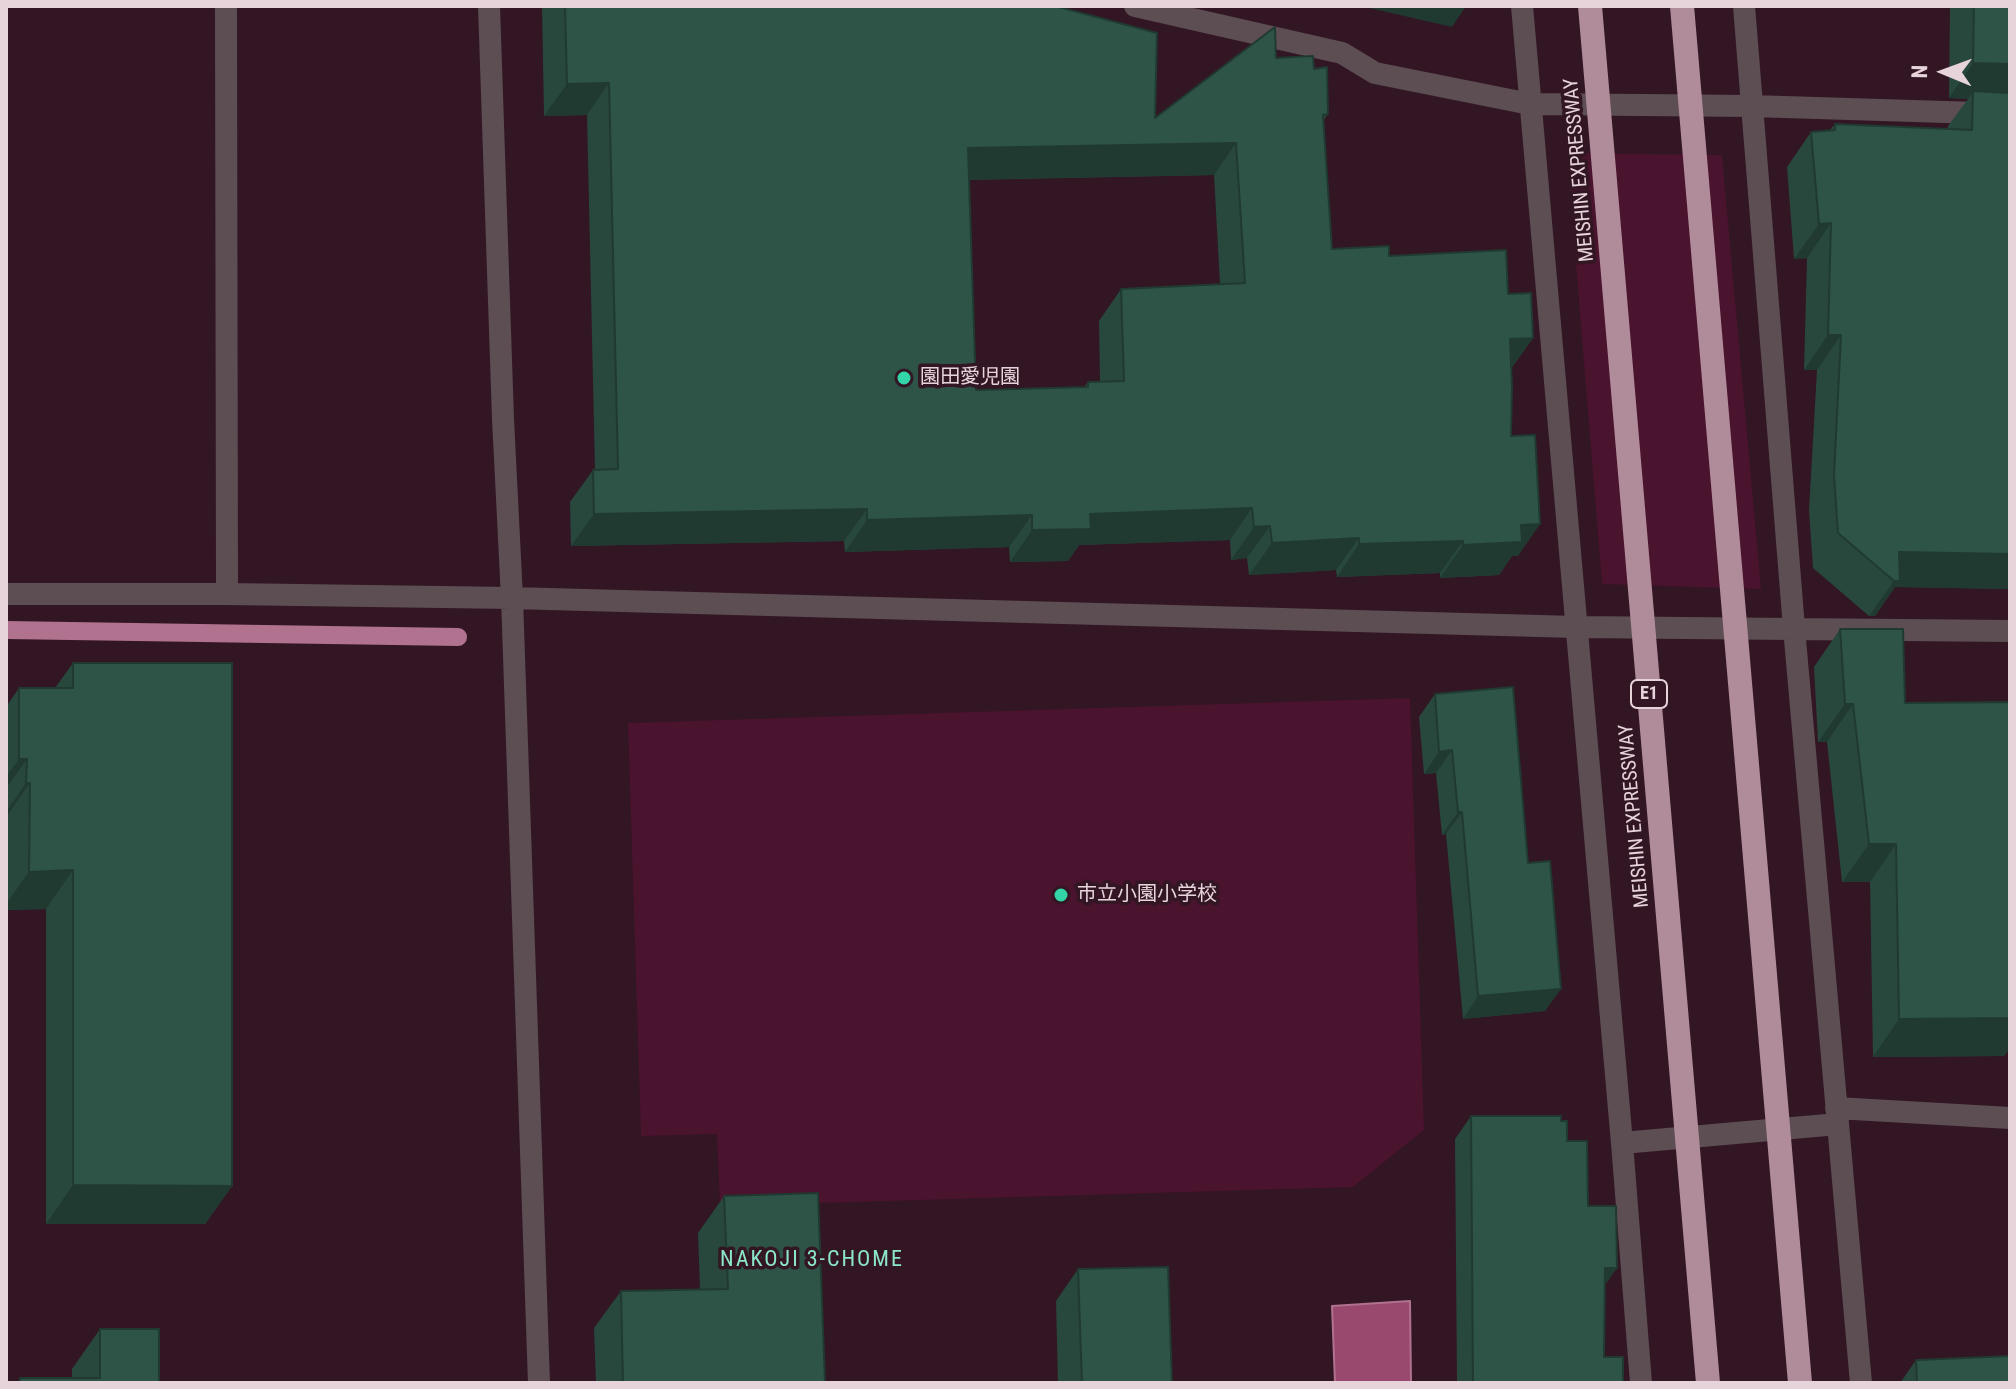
<!DOCTYPE html>
<html>
<head>
<meta charset="utf-8">
<style>
  body { margin:0 }
  #map { position:relative; width:2016px; height:1389px; overflow:hidden; background:#321623; font-family:"Roboto Condensed",sans-serif }
  canvas { display:block }
  .frame { position:absolute; inset:0; border:8px solid #e7d3da; pointer-events:none }
  .north { position:absolute; left:1904px; top:32px; width:80px; height:80px; -webkit-text-stroke:6px #321623; paint-order:stroke; rotate:271deg; font-size:22px; font-weight:700; line-height:32px; text-align:center; color:#e7d3da }
  .north::after { content:''; display:block; margin:auto; width:28px; height:36px; background:#e7d3da; clip-path:polygon(50% 0,100% 100%,50% 72%,0 100%) }
</style>
</head>
<body>
<div id="map">
<canvas width="2016" height="1389"></canvas>
<div class="frame"></div>
<div class="north">N</div>
</div>
<script>
const context = document.querySelector('canvas').getContext('2d');
context.lineJoin = 'round';
function fillPath(path, color) {
  context.fillStyle = color;
  context.fill(path, 'evenodd');
}
function trace(path, color, width, dash) {
  context.strokeStyle = color;
  context.lineWidth = width;
  context.lineCap = dash ? 'butt' : 'round';
  context.setLineDash(dash || []);
  context.stroke(path);
}
function drawText(font, color, halo, rows, align = 'center') {
  context.font = font + ' "Roboto Condensed","Noto Sans JP",sans-serif';
  context.lineWidth = 7;
  context.setLineDash([]);
  context.textBaseline = 'middle';
  context.strokeStyle = halo;
  context.fillStyle = color;
  for (const [text, x, y, turn = 0] of rows) {
    context.save();
    context.translate(x, y);
    context.rotate((+turn || 0) * Math.PI / 180);
    context.textAlign = isNaN(turn) ? turn : align;
    if (halo) context.strokeText(text, 0, 0);
    context.fillText(text, 0, 0);
    context.restore();
  }
}
fillPath(new Path2D(`
  M1567 153 1722 155 1761 589 1602 584Z
  M1410 698 1424 1130 1353 1187 720 1206 717 1134 641 1136 628 723Z`), '#4a132e');
const water = new Path2D(`
  M1410 1301 1411 1383H1335L1332 1306Z`);
fillPath(water, '#98496d');
trace(water, '#b0728e', 2);
trace(new Path2D(`
  M6 630 458 637`), '#b0728e', 18);
trace(new Path2D(`
  M226 6 227 594
  M489 6 503 419 512 598 539 1383
  M1135 6 1342 53 1375 73 1530 104 1752 106 2010 114
  M1522 6 1622 1143 1641 1383
  M1744 6 1794 628 1861 1383
  M6 594H227L512 598 1576 627 2010 631
  M1836 1108 2010 1118
  M1622 1143 1838 1124`), '#5d4e53', 22);
trace(new Path2D(`
  M1590 6 1708 1383
  M1682 6 1800 1383`), '#b08b99', 24);
fillPath(new Path2D(`
  M542 6H1055L1155 118 1276 58 1314 69 1328 114 1323 121 1332 249 1389 256 1508 294 1533 338 1511 369V436L1518 556H1512L1499 575 1440 578V573L1337 577 1336 570 1249 575 1247 558 1231 560 1230 540 1079 545 1068 561 1010 562 1009 547 845 552 844 541 571 546 570 502 593 470H595L587 115 544 116ZM1214 175 1220 284 1121 289 1099 321 1100 381 1088 382 1084 387 976 390 969 180Z
  M1950 6H2010V589L1895 587 1875 616H1869L1813 568 1809 510 1817 370H1804L1807 258 1794 259 1787 167 1811 132 1830 130 1835 124 1948 129V126L1968 99 1949 98Z
  M1840 629 1905 703 2010 702V1048L2004 1056 1873 1057 1870 882H1842L1827 742H1818L1814 667Z
  M73 663 232 1186 205 1224H46V909L6 910V707L19 688H55Z
  M1435 694 1528 863 1545 1011 1463 1019 1446 834 1442 835 1436 773 1424 774 1419 717Z
  M1471 1116 1567 1141 1588 1206 1605 1285 1604 1357 1623 1383H1457L1455 1139Z
  M724 1196 825 1383H596L594 1328 621 1291 700 1289 698 1233Z
  M1078 1269 1172 1383H1058L1056 1301Z
  M100 1329 159 1383H17L20 1378H72V1369Z
  M1916 1360 2010 1383H1900Z`), '#28473d');
fillPath(new Path2D(`
  M1361 6H1466L1452 27Z
  M1973 63 2010 64V100L1973 91 1968 99 1949 98Z
  M609 83 587 115 544 116 567 84Z
  M1236 143 1214 175 946 180 968 148Z
  M1831 223 1807 258 1794 259 1819 224Z
  M1828 335H1841L1817 370H1804Z
  M1533 338 1510 370V339Z
  M1252 508 1230 540 1079 545 1068 561 1010 562 1032 530 1090 514Z
  M867 509 844 541 571 546 594 514Z
  M1032 515 1009 547 845 552 867 520Z
  M1540 524 1518 556H1512L1499 575 1440 578 1463 545 1521 525Z
  M1270 526 1247 558 1231 560 1254 527Z
  M1359 538 1336 570 1249 575 1272 543Z
  M1463 541 1440 573 1337 577 1359 544Z
  M1899 552 2010 554V589L1895 587 1875 616H1869L1894 581Z
  M1845 704H1853L1827 742H1818Z
  M1452 750 1436 773 1424 774 1439 752Z
  M19 759H27L6 788V777Z
  M26 783H30L6 817V812Z
  M1458 812H1462L1446 834 1442 835Z
  M1869 844H1896L1870 882H1842Z
  M73 870 46 909 6 910V904L29 872Z
  M1561 989 1545 1011 1463 1019 1478 996Z
  M2010 1018V1048L2004 1056 1873 1057 1899 1019Z
  M73 1185 232 1186 205 1224H46Z
  M1605 1268H1617L1601 1291Z`), '#203a32');
const building = new Path2D(`
  M565 6H1055L1157 33 1155 118 1275 27 1276 58 1313 56 1314 69 1327 67 1328 114 1323 115 1332 249 1389 246V256L1506 250 1508 294 1531 293 1533 338 1510 339 1512 386 1511 436 1535 435 1540 524 1521 525 1522 542 1463 545V541L1359 544V538L1272 543 1270 526 1254 527 1252 508 1090 514 1091 529 1032 530V515L867 520V509L594 514 593 470 618 469 609 83 567 84ZM1236 143 1245 283 1121 289 1124 381 1088 382V387L976 390 968 148Z
  M1974 6H2010V64L1973 63Z
  M1973 91 2010 93V554L1899 552 1900 581H1894L1838 533 1834 475 1841 335H1828L1831 223 1819 224 1811 132 1835 130V124L1972 130Z
  M1840 629H1903L1905 703 2010 702V1018L1899 1019 1896 844H1869L1853 704H1845Z
  M73 663H232V1186L73 1185V870L29 872 30 783H26L27 759H19V688H73Z
  M1513 687 1528 863 1550 861 1561 989 1478 996 1462 812H1458L1452 750 1439 752 1435 694Z
  M1471 1116H1561V1121H1567V1141H1587L1588 1206H1616L1617 1268H1605L1604 1357H1623V1383H1473Z
  M818 1193 825 1383H623L621 1291 728 1289 724 1196Z
  M1168 1267 1172 1383H1082L1078 1269Z
  M100 1329H159V1383H20V1378H100Z
  M2010 1356V1383H1917L1916 1360Z`);
fillPath(building, '#2e5347');
trace(building, '#203a32', 2);
for (const [x, y, r, color] of [
  [904,378,8,"#32d4a8"],
  [1061,895,8,"#32d4a8"]
]) {
  const dot = new Path2D();
  dot.arc(x, y, r, 0, 2 * Math.PI);
  context.fillStyle = color;
  context.fill(dot);
  trace(dot, '#321623', 3);
}
for (const [x, y, w] of [
  [1649,694,36]
]) {
  const box = new Path2D();
  box.roundRect(x - w / 2, y - 14, w, 28, 6);
  context.fillStyle = '#321623';
  context.fill(box);
  trace(box, '#e7d3da', 2);
}
drawText('bold 18px', '#e7d3da', null, [
  ["E1",1649,694]
]);
drawText('20px', '#e7d3da', '#321623', [
  ["MEISHIN EXPRESSWAY",1580,170,-95],
  ["MEISHIN EXPRESSWAY",1635,816,-95]
]);
drawText('20px', '#e7d3da', '#321623', [
  ["園田愛児園",920,378],
  ["市立小園小学校",1077,895]
], 'left');
context.letterSpacing = '2px';
drawText('22px', '#8be7c7', '#321623', [
  ["NAKOJI 3-CHOME",812,1260]
]);
context.letterSpacing = '0px';
</script>
</body>
</html>
